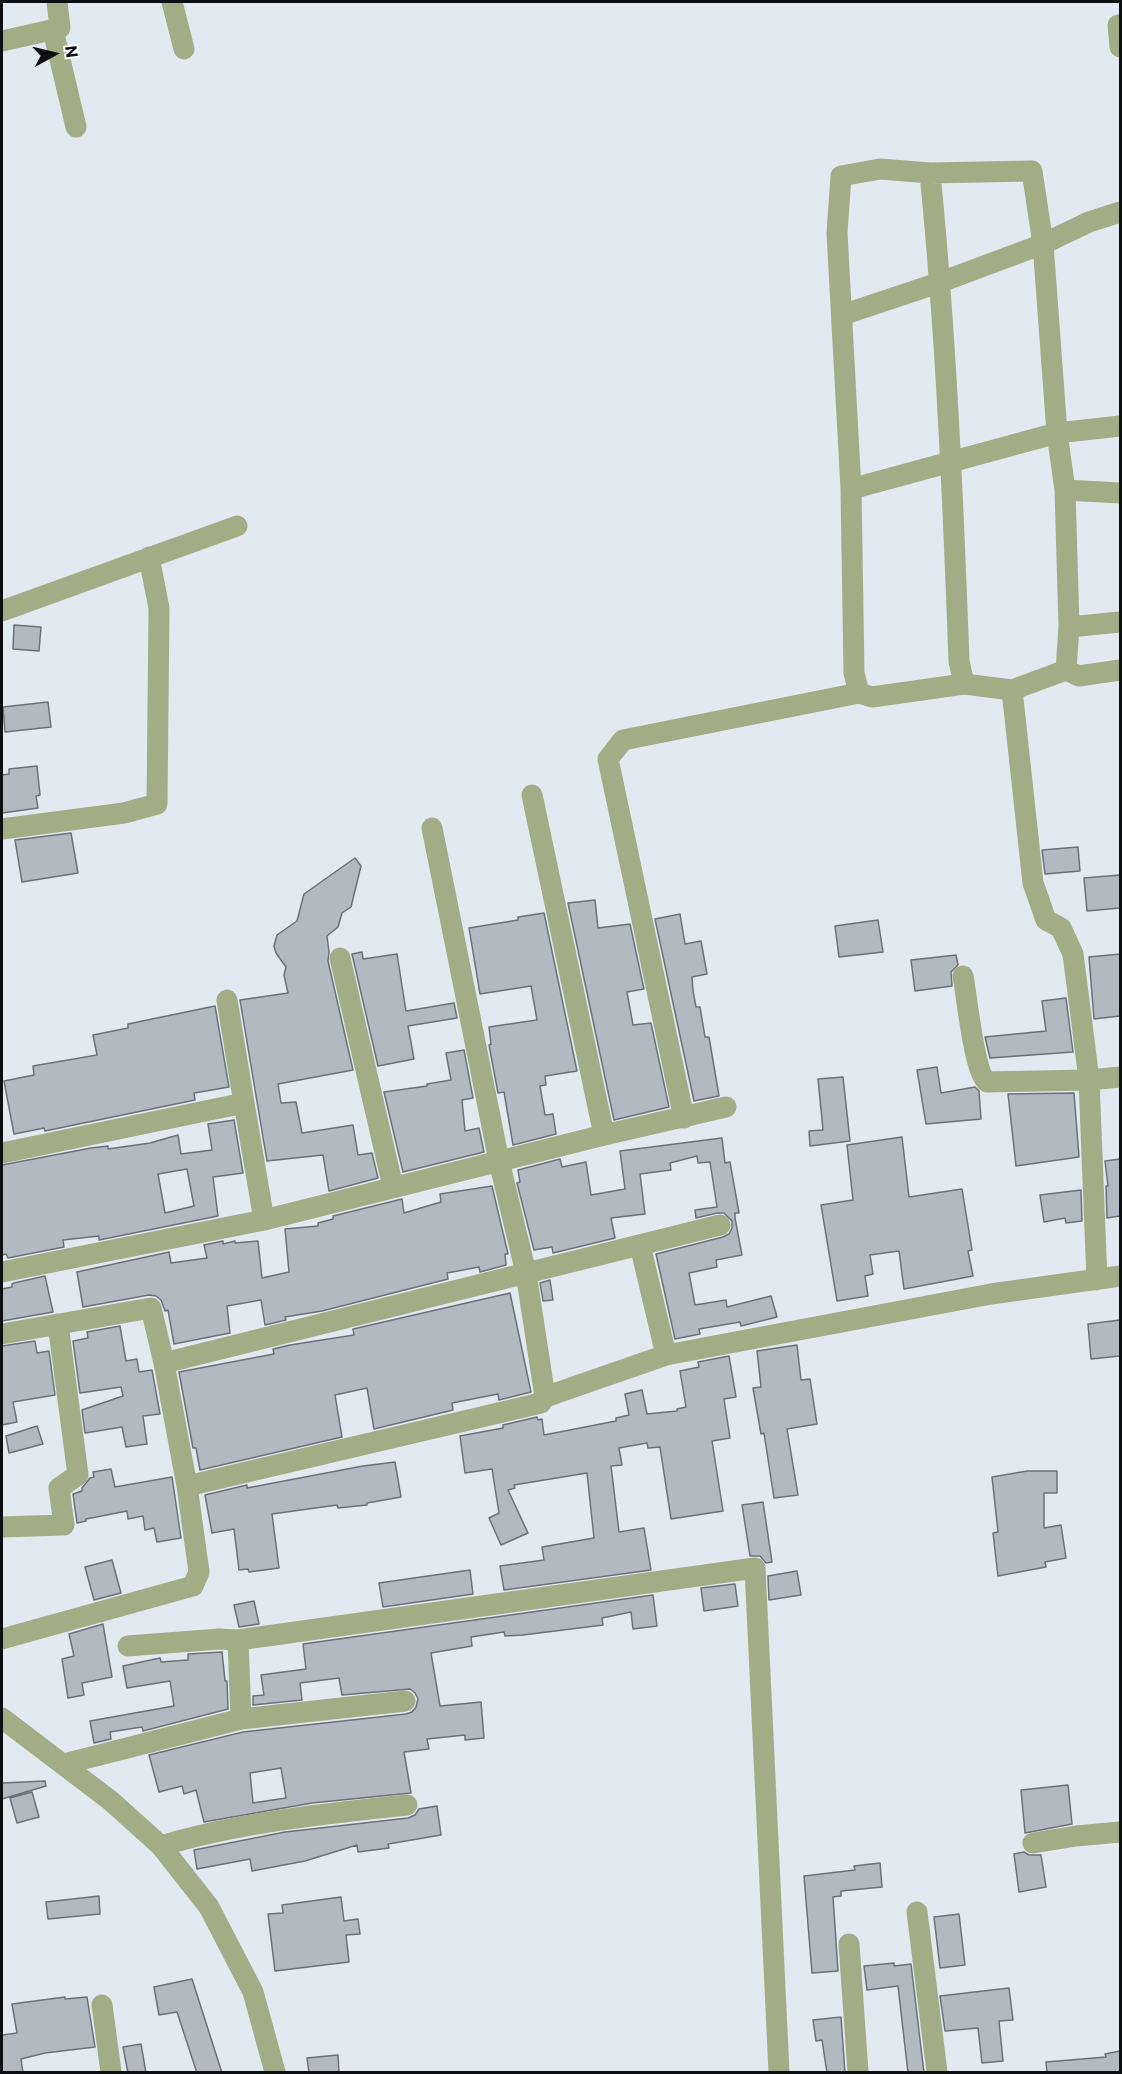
<!DOCTYPE html>
<html>
<head>
<meta charset="utf-8">
<style>
  body { margin:0 }
  #map { position:relative; width:1122px; height:2074px; overflow:hidden; background:#e1eaf1; font-family:Commissioner,sans-serif }
  canvas { display:block }
  .frame { position:absolute; inset:0; border:3px solid #0d1012; pointer-events:none }
  .north { position:absolute; left:24px; top:24px; width:60px; height:60px; -webkit-text-stroke:4px #fff; paint-order:stroke; rotate:82deg; font-size:16px; font-weight:700; line-height:24px; text-align:center; color:#0d1012 }
  .north::after { content:''; display:block; margin:auto; width:21px; height:27px; background:#0d1012; clip-path:polygon(50% 0,100% 100%,50% 72%,0 100%) }
</style>
</head>
<body>
<div id="map">
<canvas width="1122" height="2074"></canvas>
<div class="frame"></div>
<div class="north">N</div>
</div>
<script>
const context = document.querySelector('canvas').getContext('2d');
context.lineJoin = 'round';
function fillPath(path, color) {
  context.fillStyle = color;
  context.fill(path, 'evenodd');
}
function trace(path, color, width, dash) {
  context.strokeStyle = color;
  context.lineWidth = width;
  context.lineCap = dash ? 'butt' : 'round';
  context.setLineDash(dash || []);
  context.stroke(path);
}
const building = new Path2D(`
  M14 625 41 627 39 651 13 649Z
  M48 702 51 727 5 732 3 707Z
  M37 766 40 795 36 796 38 808 2 813V775L9 774V769Z
  M71 833 78 873 22 882 15 840Z
  M1078 847 1080 871 1045 874 1042 850Z
  M355 858 361 866 351 907 342 913 338 927 327 936 329 952 328 961 353 1070 278 1084 281 1103 296 1102 302 1133 353 1125 358 1155 372 1153 378 1178 329 1191 323 1155 267 1161 240 1000 288 993 284 975 286 967 276 953 274 946 277 935 297 921 304 894Z
  M1120 875V908L1087 911 1084 878Z
  M595 900 598 928 630 924 644 989 627 992 633 1025 651 1023 669 1107 614 1120 568 903Z
  M544 913 577 1071 545 1076 546 1085 540 1086 545 1115 553 1114 556 1134 513 1145 504 1092 498 1093 489 1045 491 1044 489 1027 537 1020 531 986 480 994 469 928 518 920V917Z
  M680 914 685 944 701 941 707 974 692 977 693 991 696 1007H700L705 1037H709L719 1096 694 1101 655 919Z
  M878 920 883 952 839 957 835 926Z
  M362 952 363 959 397 954 406 1011 454 1003 457 1018 408 1026 414 1059 378 1066 352 954Z
  M1120 954V1016L1094 1019 1089 957Z
  M956 955 958 965 951 972 952 986 915 991 911 960Z
  M1066 998 1073 1052 990 1058 985 1037 1046 1031 1042 1001Z
  M215 1006 229 1087 194 1093 195 1100 45 1131 44 1128 14 1134 4 1081 34 1075 33 1066 97 1055 93 1035 128 1028V1024Z
  M464 1050 473 1098 462 1100 465 1131 479 1128 484 1152 403 1172 384 1092 427 1086V1084L451 1080 446 1053Z
  M937 1067 941 1093 975 1087 979 1091 981 1119 926 1124 917 1070Z
  M843 1077 850 1141 810 1146 809 1131 823 1130 818 1079Z
  M1074 1093 1079 1157 1016 1166 1008 1094Z
  M234 1120 243 1173 213 1177 218 1216 99 1240V1236L63 1240 64 1247 8 1258 6 1254 2 1255V1165L91 1148 108 1146V1149L150 1143 178 1135 181 1154 212 1150 208 1124ZM187 1169 194 1206 165 1213 158 1174Z
  M902 1137 909 1197 962 1189 972 1250 968 1251 973 1276 904 1289 899 1251 870 1255 873 1274 865 1276 868 1296 837 1301 821 1205 853 1200 847 1145Z
  M722 1138 725 1163 730 1162 739 1213H735V1218L742 1255 716 1260 717 1267 689 1273 695 1305 726 1300 727 1307 771 1296 777 1317 741 1326 740 1322 699 1329 700 1334 675 1339 656 1254 723 1237 729 1234 732 1228V1221L724 1213H717L696 1218 695 1210 717 1207 710 1162 698 1163 697 1156 670 1163 671 1170 640 1174 645 1214 611 1218 615 1238 553 1253 552 1247 534 1250 517 1183 520 1182 518 1170 560 1159 562 1167 586 1162 591 1195 625 1189 620 1151Z
  M1120 1159V1216L1107 1218 1106 1186H1108L1105 1161Z
  M492 1186 508 1254H505L506 1265 480 1272 479 1267 447 1273 448 1279 322 1311 285 1317 286 1320 265 1325 261 1300 227 1306 230 1333 174 1344 168 1310 165 1311 161 1300 156 1296 149 1295 83 1307 77 1272 169 1252 171 1263 207 1258 204 1245 223 1241V1244L235 1241V1243L258 1241 262 1278 289 1272 285 1229 318 1226V1223L333 1219V1216L402 1199 404 1213 441 1202 440 1194Z
  M1081 1190 1082 1221 1066 1223 1065 1218 1044 1222 1040 1195Z
  M45 1276 53 1312 2 1321V1289L12 1287V1284L14 1283Z
  M550 1280 553 1300 543 1301 540 1283Z
  M510 1293 531 1392 499 1400 498 1394 452 1403 453 1410 374 1429 367 1388 335 1395 342 1437 200 1470 196 1448H193L179 1372 274 1354 273 1349 290 1345 354 1335 353 1329Z
  M1120 1320V1356L1091 1359 1088 1324Z
  M120 1326 126 1361 137 1359 139 1372 152 1370 160 1414 143 1416 147 1444 126 1447 122 1427 85 1433 82 1410 123 1396 121 1387 80 1393 73 1341 88 1338 87 1332Z
  M35 1341 37 1353 49 1351 55 1395 13 1402 17 1422 2 1425V1346Z
  M797 1345 801 1380 810 1379 817 1424 787 1429 798 1495 774 1498 764 1433 761 1434 753 1388 761 1387 757 1351Z
  M729 1356 736 1397 724 1399 730 1438 712 1441 723 1511 671 1519 660 1447 648 1448 647 1443 619 1448 622 1465 611 1466 619 1532 644 1528 651 1570 504 1590 500 1566 544 1560 542 1547 594 1538 587 1473 514 1485 515 1488 508 1490 528 1533 501 1545 489 1518 499 1513 492 1469 465 1473 460 1436 503 1428V1425L537 1417 538 1420 542 1419 544 1435 616 1421V1418L629 1415 625 1394 642 1390 647 1414 677 1411V1409L686 1407 680 1371 699 1367 698 1362Z
  M37 1426 43 1444 9 1453 6 1436Z
  M395 1462 401 1497 367 1503V1505L338 1508 337 1505 272 1514 279 1568 249 1572 248 1569 239 1570 234 1529 212 1533 205 1495 247 1485V1488L363 1466Z
  M111 1469 115 1487 172 1477 181 1538 157 1542 154 1528 145 1530 143 1516 128 1519 127 1511 86 1519V1521L77 1523 73 1494 82 1491V1488L90 1478 94 1477 93 1472Z
  M1027 1471H1057V1493H1044V1528L1061 1525 1066 1558 1045 1562 1046 1567 998 1576 993 1533 998 1532 992 1477Z
  M763 1502 772 1562 766 1563 760 1556H750L742 1505Z
  M112 1560 121 1593 94 1600 85 1567Z
  M470 1570 473 1594 383 1607 379 1583Z
  M797 1571 801 1595 769 1600 768 1576Z
  M735 1584 738 1606 704 1611 701 1588Z
  M653 1595 657 1626 633 1629 631 1612 602 1618 603 1625 523 1635 505 1636 504 1632 471 1637 472 1646 431 1653 440 1706 481 1702 484 1738 465 1740V1735L427 1739 429 1749 404 1752 411 1793 312 1803 204 1822 196 1790 184 1794 182 1786 159 1792 149 1755 243 1732 406 1714 412 1712 416 1707 418 1699 415 1693 410 1689 342 1695 339 1678 300 1683 302 1700 253 1705V1696L264 1695 261 1675 306 1669 303 1644ZM281 1768 286 1798 253 1803 250 1773Z
  M254 1601 259 1624 239 1627 234 1605Z
  M103 1624 112 1677 82 1683 84 1695 68 1698 62 1659 74 1656 69 1634Z
  M222 1652 225 1681H227L228 1709 143 1731 142 1727 110 1732 111 1739 94 1743 90 1721 174 1706 170 1681 127 1688 123 1666 160 1658 161 1662 188 1660V1654Z
  M45 1781 46 1786 2 1799V1783Z
  M1068 1785 1072 1824 1025 1833 1021 1790Z
  M32 1792 39 1817 17 1823 10 1798Z
  M437 1806 441 1835 388 1844 389 1848 358 1852 357 1845 305 1861 252 1871 250 1859 197 1869 194 1850 285 1832 408 1818 415 1815 419 1809Z
  M1024 1852 1029 1855H1041L1046 1887 1019 1892 1014 1854Z
  M880 1863 882 1887 841 1891V1896L833 1897 838 1971 812 1973 804 1876 855 1870 854 1866Z
  M99 1896 100 1914 48 1919 46 1902Z
  M341 1897 344 1921 358 1919 360 1934 346 1935 349 1962 275 1971 268 1914 283 1913 282 1905Z
  M959 1914 965 1965 940 1968 934 1917Z
  M894 1963V1966L911 1964 924 2073H908L898 1986 867 1990 864 1966Z
  M192 1979 222 2073H197L177 2012 159 2015 154 1987Z
  M1009 1988 1013 2020 999 2021 1003 2061 982 2063 978 2028 945 2031 940 1996Z
  M65 1997V1999L87 1997 95 2047 45 2053 21 2059 23 2073H2V2035L17 2033 12 2004Z
  M841 2017 845 2073H827L822 2040 816 2041 813 2020Z
  M141 2044 146 2073H128L123 2047Z
  M1120 2051V2073H1047L1046 2062 1106 2057 1105 2054Z
  M338 2055 339 2073H309L307 2058Z`);
fillPath(building, '#b2bac1');
trace(building, '#6a7279', 1.5);
trace(new Path2D(`
  M172 2 184 49
  M1118 25 1120 47
  M53 30 76 127
  M2 41 60 28 57 2
  M930 173C946 335 953 498 959 661L964 684
  M842 315 941 282 1043 244 1089 222 1120 212
  M851 489 1057 433 1120 426
  M1065 490 1120 493
  M2 611 237 526
  M1069 627 1120 622
  M1012 690 1033 883 1046 920 1061 928 1073 954 1081 1016 1089 1080 1097 1280
  M859 693 854 673 851 489 837 233 841 176 880 169 930 173 1032 171 1043 244 1057 433 1065 490 1069 627 1066 670
  M532 795 604 1135
  M432 828 499 1161 526 1273 545 1397
  M2 829 124 813 157 804 159 608 149 557
  M340 958 393 1187
  M963 976C967 997 974 1072 987 1082L1089 1080 1120 1077
  M227 1000 244 1103
  M684 1118 608 759 623 740 859 693 872 697 964 684 1012 690 1066 670 1079 676 1120 670
  M2 1153 244 1103 264 1220
  M2 1272 264 1220 604 1135 726 1107
  M2 1334 151 1308 164 1363 720 1225
  M666 1355 991 1294 1120 1276
  M164 1363 187 1486 541 1403 545 1397 666 1355 640 1245
  M2 1527 64 1525 59 1488 78 1475 58 1324
  M2 1639 193 1586 199 1572 187 1486
  M128 1646 219 1639 238 1640
  M2 1718 111 1801 161 1846 209 1907 253 1992 275 2072
  M241 1719 405 1701
  M64 1764 241 1719 238 1640 755 1568 779 2072
  M1033 1843 1076 1836 1120 1832
  M161 1846C241 1822 324 1814 407 1805
  M917 1912 937 2072
  M849 1944 858 2072
  M102 2005 111 2072`), '#a2ad86', 21);
</script>
</body>
</html>
